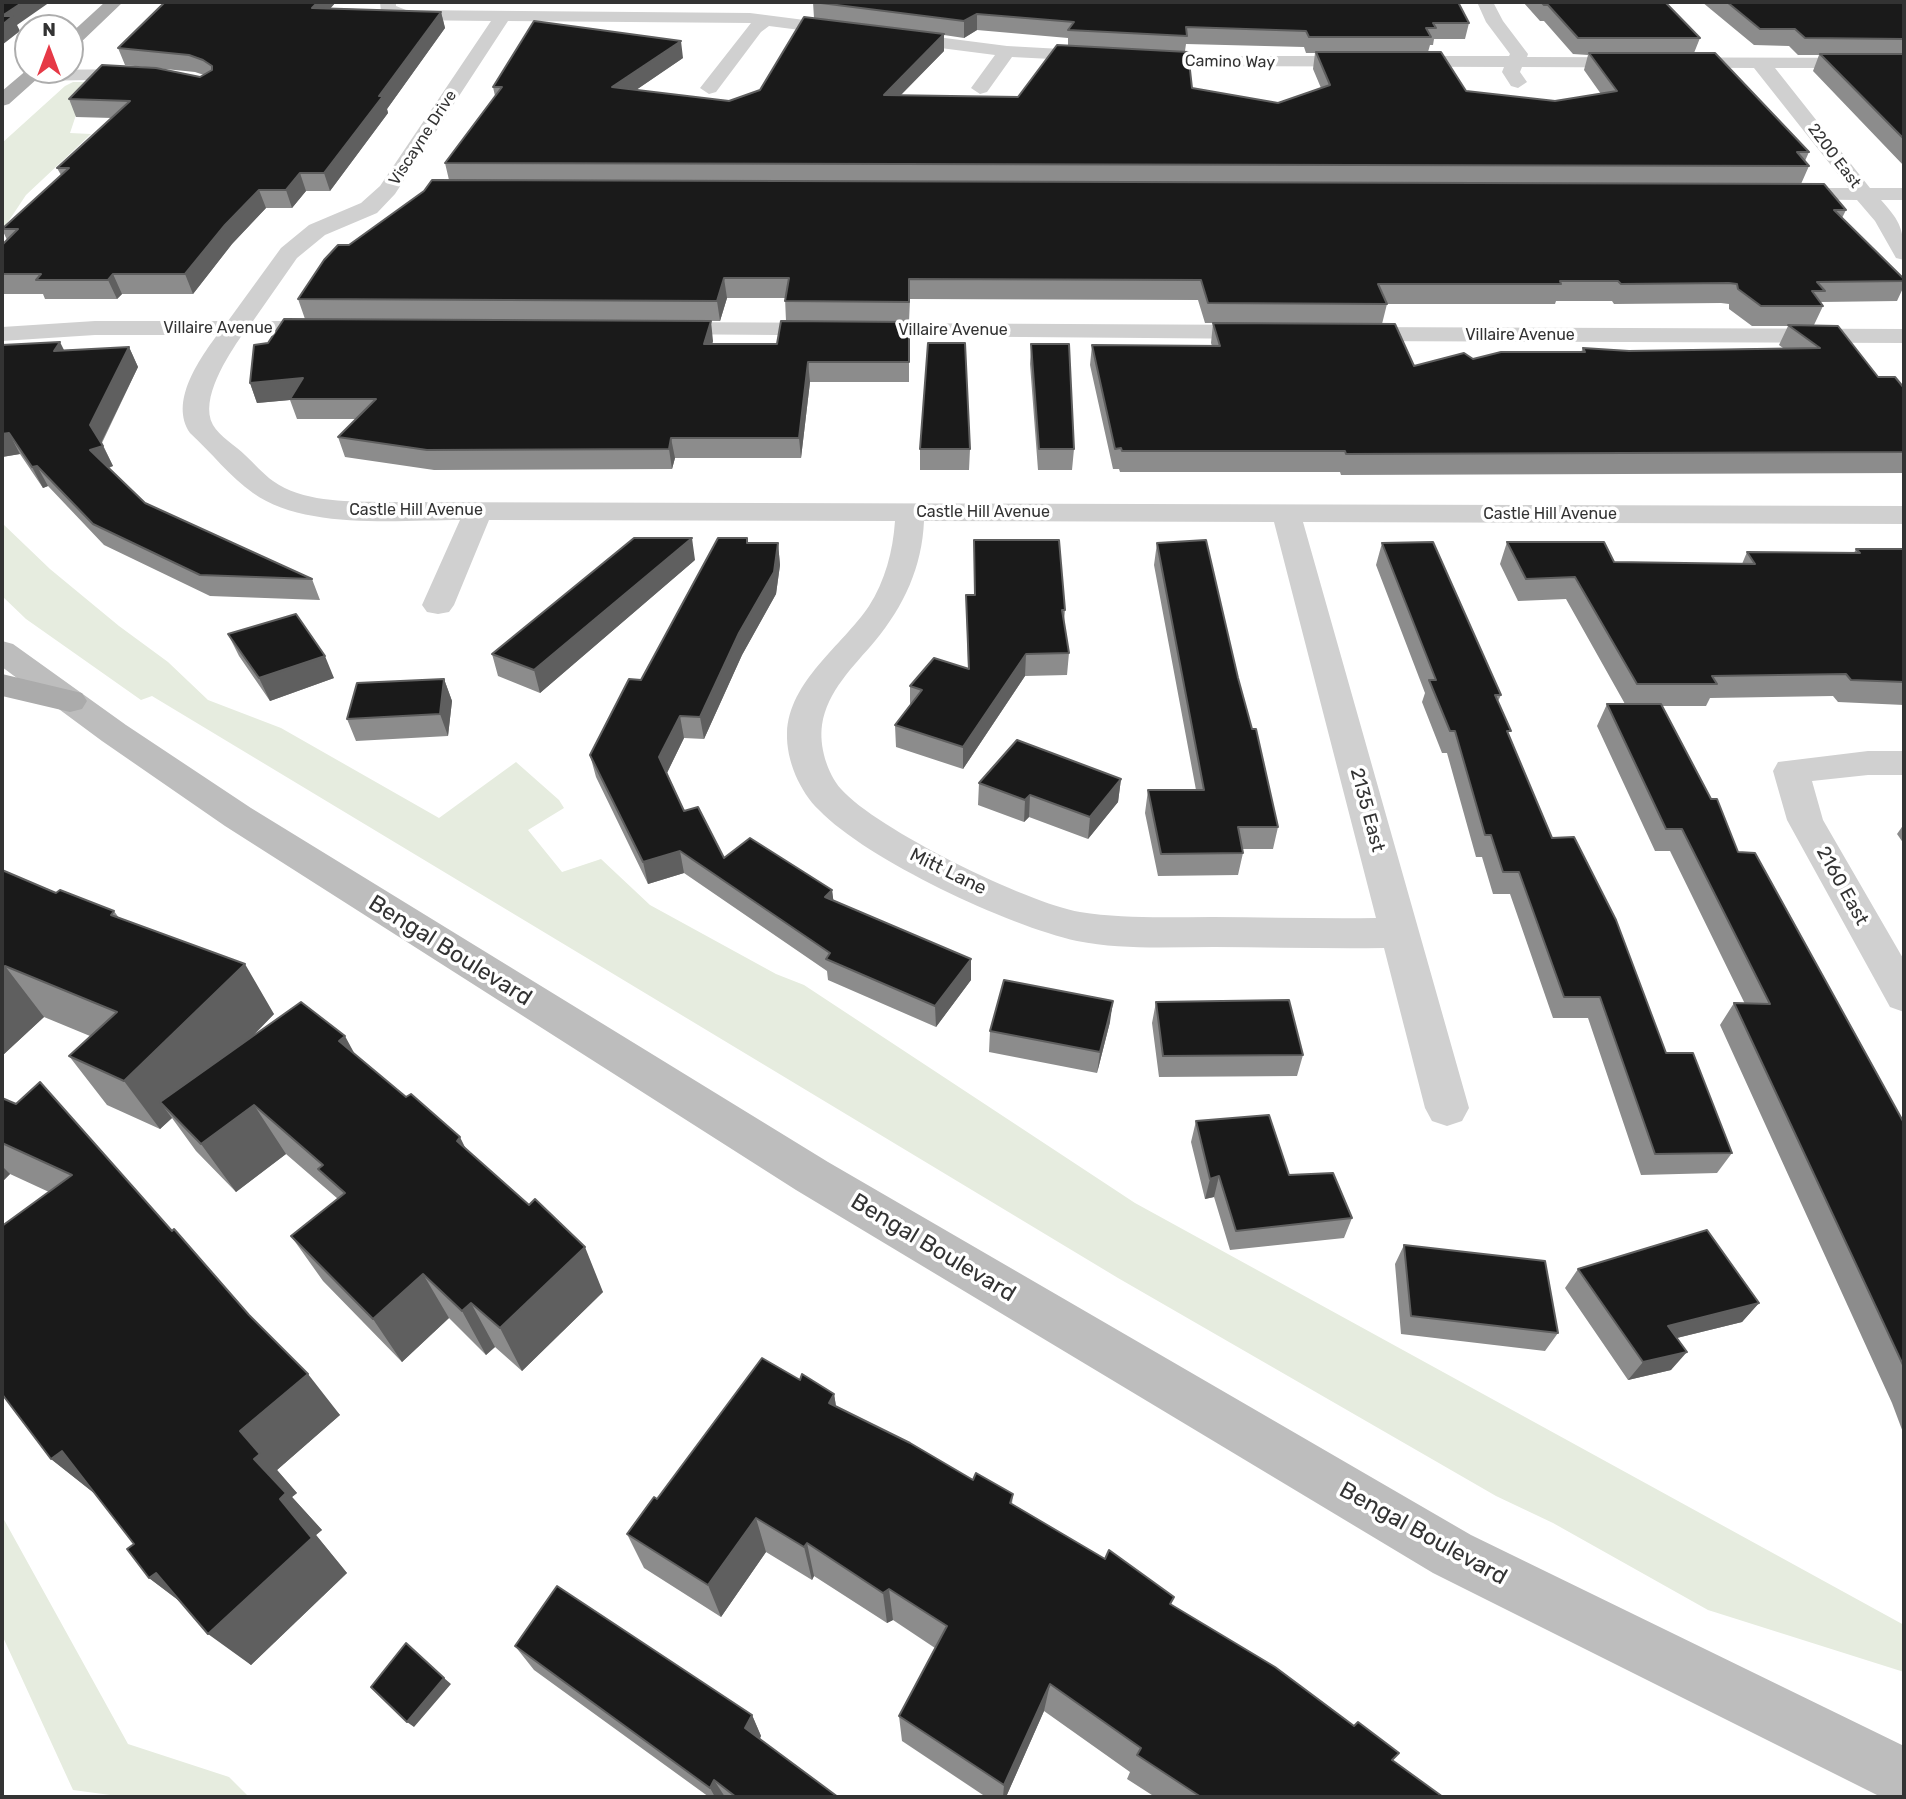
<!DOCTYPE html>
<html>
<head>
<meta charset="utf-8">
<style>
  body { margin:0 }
  #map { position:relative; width:1906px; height:1799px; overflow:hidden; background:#fff; font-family:Rubik,sans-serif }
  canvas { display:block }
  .frame { position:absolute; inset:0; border:4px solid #333; pointer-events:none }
  .north { position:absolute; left:14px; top:14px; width:70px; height:70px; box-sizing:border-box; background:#fff; border:2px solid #adadad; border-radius:50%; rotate:0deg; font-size:19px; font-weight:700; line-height:28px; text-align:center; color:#333 }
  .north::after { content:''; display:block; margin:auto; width:24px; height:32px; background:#e63946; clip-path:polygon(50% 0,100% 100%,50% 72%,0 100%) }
</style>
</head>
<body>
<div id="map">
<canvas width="1906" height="1799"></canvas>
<div class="frame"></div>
<div class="north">N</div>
</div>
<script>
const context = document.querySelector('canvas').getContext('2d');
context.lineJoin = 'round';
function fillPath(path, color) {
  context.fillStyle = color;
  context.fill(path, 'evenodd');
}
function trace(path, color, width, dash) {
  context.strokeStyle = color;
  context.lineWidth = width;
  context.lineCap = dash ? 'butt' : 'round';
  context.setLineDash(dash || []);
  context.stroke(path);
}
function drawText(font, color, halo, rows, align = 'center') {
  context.font = font + ' Rubik,sans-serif';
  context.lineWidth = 7;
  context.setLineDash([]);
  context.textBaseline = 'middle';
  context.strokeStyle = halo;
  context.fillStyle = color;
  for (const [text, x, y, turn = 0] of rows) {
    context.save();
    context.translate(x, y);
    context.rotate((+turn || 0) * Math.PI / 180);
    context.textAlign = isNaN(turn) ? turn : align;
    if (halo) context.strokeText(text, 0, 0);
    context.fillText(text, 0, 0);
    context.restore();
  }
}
fillPath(new Path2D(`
  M73 82H87L70 133 91 134 26 195 2 231V143L65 86Z
  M2 523 50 569 119 626 168 662 208 700 281 728 439 818 516 762 559 800 564 808 528 830 562 872 601 859 650 905 776 974 804 985 1135 1203 1904 1625V1672L1708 1610 1553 1523 1496 1496 1118 1278 152 696 141 700 26 619 2 596Z
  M2 1516 128 1744 229 1777 249 1797H125L73 1790 2 1635Z`), '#e6ecdf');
fillPath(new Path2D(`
  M380 2H396V6L406 10 750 13 1007 46 1188 56H1509L1510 54 1486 22 1477 2H1493L1503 21 1528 54 1527 57 1904 58V68H1775L1870 188H1904V200H1881C1901 222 1904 230 1904 260L1896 258 1875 221 1857 200 1772 199 1769 194 1772 189 1780 188H1849L1754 68 1522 67 1520 72 1527 82 1518 88 1511 86 1502 72 1504 67 1188 66 1012 57 987 92 980 94 971 88 995 55 769 26 761 32 716 92 709 94 700 88 751 23 508 21 395 194 377 213 325 235 297 258 253 321H332L341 323 344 328 341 333 242 335C228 356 199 399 213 425 219 436 236 446 245 455 254 463 263 474 273 481 303 502 343 501 378 502L1904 506V524L1303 522 1469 1108 1462 1121 1447 1126 1432 1121 1425 1108 1384 948C1327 949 1271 947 1214 947 1169 947 1122 950 1077 941 1009 926 867 860 819 810 800 792 786 760 787 733 789 681 842 646 869 606 885 581 893 551 895 521L489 520 454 605 449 612 438 614 427 612 422 605 460 520C399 520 304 530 253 493 230 477 211 452 190 433 169 402 199 360 217 335H95L2 341V327L95 321H228L281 248 309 225 361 203 380 186 491 21 403 20 381 12ZM924 521 1274 522 1376 918C1321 919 1267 917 1212 917 1168 917 1123 919 1080 912 1027 903 876 829 841 789 827 773 819 746 822 725 827 691 854 666 875 641 904 606 922 567 924 521Z
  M145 69 151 71 154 75 151 79 32 81 23 75 30 70Z
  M662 322 1270 325 1279 327 1282 332 1279 337 1270 339 653 334 650 329 653 324Z
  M1348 327 1904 329V343L1348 341 1339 339 1336 334 1339 329Z
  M1868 751H1904V775H1868L1812 781 1823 820 1904 960V1012L1890 1007 1787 820 1773 771 1778 762Z`), '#d0d0d0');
fillPath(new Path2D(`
  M2 641 13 644 126 725 251 808 828 1162 1471 1535 1904 1746V1797H1881L1433 1573 796 1190 225 826 102 741 2 667Z`), '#bdbdbd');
fillPath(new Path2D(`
  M105 2H123L76 47 70 48V34Z
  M28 69 47 70 9 104 2 106V91Z
  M2 674 82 693 87 701 82 709 70 712 2 696Z`), '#ababab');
fillPath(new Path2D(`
  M165 2H336L330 8 441 12 445 28 387 109 388 113 330 191H306L292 208H266L232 244 193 294H122L117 299H45L43 294H2V245L7 240 2 229 61 175 57 168 112 118 76 117 69 99 200 77 204 75 195 72 125 65 118 48Z
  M813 2 1469 23 1465 39H1434L1433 45H1430L1428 52 1466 91 1555 101 1601 94 1584 70 1588 55 1573 54 1544 21H1540L1523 2H1665L1700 38 1694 53 1809 152 1805 161 1809 166 1801 184 1846 210 1842 218 1904 279V286L1897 301 1821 302 1823 306 1814 325 1878 377 1904 388V473L1341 475 1340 472H1120L1119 469H1113L1090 365 1092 345 1212 346 1211 343 1213 323H1205L1198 300 910 299 909 322 786 321 785 298H727L720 321 305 319 298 299 349 245 449 180 445 163 495 96 493 87 683 58 636 90 729 101 760 90 814 18ZM977 30 1068 38V46L1018 97 901 95 944 51V35L964 38ZM1186 44 1304 47 1306 53H1315L1313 69 1321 88 1278 103 1192 88 1185 51ZM1556 301H1612L1614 304 1721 303 1729 304V309L1752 326H1788L1779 345 1783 348 1629 351 1583 348 1581 352 1473 359 1414 366 1382 324 1387 304H1555Z
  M1702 2H1904V166L1813 71 1819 55H1798L1789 46 1754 45Z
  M909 322V382H810L801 458H675L672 469 434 470 345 457 338 437 356 419H297L290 400 257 403 250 383 713 341 712 344H777Z
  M1031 344 1074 449 1072 470H1038L1030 364Z
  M2 345 64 350 129 347 138 367 102 443 113 466 109 468 145 503 312 579 320 600 210 596 104 545 48 486 43 488 20 454 2 457Z
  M920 449H970L969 470H920Z
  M974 540 1065 610 1064 622 1069 653 1067 675 1025 676 963 769 896 747 895 725 910 705V686L968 668 966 595H974Z
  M1507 542 1614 562 1742 564 1747 552 1854 553 1856 549H1904V705L1838 702 1833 696 1710 698 1706 706H1662L1738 852 1904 1123V1435L1892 1403 1720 1025 1734 1003 1745 1004 1670 851H1655L1597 726 1607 704H1625L1566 599 1518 601 1500 564Z
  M748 543H778L780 565 776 594 742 655 704 739 684 738 667 773 684 811 724 858 832 890 833 900 971 959V980L936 1027 828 980 827 971 684 873 648 884 596 777 590 755 641 680Z
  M1157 543 1238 678 1278 827 1273 849H1242L1243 853 1238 875 1158 876 1145 813 1148 790H1196L1154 565Z
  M1382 543 1501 695 1498 701 1509 736 1552 838 1666 1053 1732 1153 1717 1173 1641 1175 1588 1018H1553L1510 894H1493L1482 857H1476L1447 753H1442L1422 702 1425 693 1376 565Z
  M695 560 540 693 498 676 492 654Z
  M228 634 334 678 270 701 239 656Z
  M444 679 452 701 448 736 356 741 347 719Z
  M1121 779 1118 802 1088 839 1029 817 1024 822 978 805 979 783Z
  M1904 824V844L1897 834Z
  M2 870 56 893 114 911 119 918 274 1014 252 1037 355 1054 466 1149 603 1292 522 1371 495 1347 486 1355 449 1318 402 1362 323 1281 291 1236 338 1199 286 1154 236 1192 196 1151 172 1118 160 1129 107 1105 69 1056 90 1036 44 1017 3 1055 2 1054Z
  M1156 1002 1303 1055 1297 1076 1159 1077 1152 1023Z
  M1110 1022 1097 1073 989 1052 990 1031Z
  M2 1098 172 1231 340 1415 277 1470 297 1493 292 1497 322 1530 316 1535 347 1573 251 1665 182 1603 149 1578 134 1544 94 1493 51 1459 49 1192 10 1174 2 1182Z
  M1196 1121 1289 1175 1352 1218 1344 1238 1230 1250 1214 1197 1205 1199 1191 1142Z
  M1404 1245 1558 1333 1545 1351 1401 1334 1395 1264Z
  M1578 1269 1759 1303 1742 1322 1677 1338 1671 1370 1628 1380 1565 1288Z
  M800 1380 834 1394 836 1406 973 1480 1013 1494 1012 1504 1105 1559 1174 1597 1171 1604 1392 1760 1443 1797H1155L1127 1779 1130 1772 1044 1711 1006 1797H986L902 1741 899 1716 935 1648 893 1620 887 1623 814 1576 812 1580 766 1552 721 1617 644 1568 627 1534 657 1499Z
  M515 1646 752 1715 761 1736 760 1739 838 1797H709L534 1670Z`), '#8c8c8c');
fillPath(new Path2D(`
  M23 2H50L17 25 20 31 2 45V16Z
  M318 2H336L317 24 312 8Z
  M441 12 445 28 387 109 388 113 330 191 324 173 379 96Z
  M977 14V30L964 38V21Z
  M944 34V51L884 112V95Z
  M681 41 683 58 614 105 612 87Z
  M300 173 306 191 292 208 286 190Z
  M259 190 266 208 232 244 193 294 185 274 225 225Z
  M113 274 122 294 117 299 108 280Z
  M724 278 727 298 720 321 717 301Z
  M711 321 713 341 706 364 704 344Z
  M60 342 70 362 54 351Z
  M129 347 138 367 100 445 90 425Z
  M808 362 810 382 801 458 799 438Z
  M303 378 290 400 257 403 250 383Z
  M9 433 20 454 2 457V434Z
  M671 438 675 458 672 469 669 449Z
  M103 446 113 466 100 470 90 450Z
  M37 466 48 486 43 488 32 467Z
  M692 538 695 560 540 693 534 670Z
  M778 543 780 565 776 594 742 655 704 739 700 717Z
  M1026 654 1025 676 963 769V747Z
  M325 656 334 678 270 701 259 678Z
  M444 679 452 701 448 736 440 714Z
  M680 716 684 738 664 779 659 757Z
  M1121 779 1118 802 1088 839 1090 817Z
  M1030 795 1029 817 1024 822 1025 800Z
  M680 851 684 873 648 884 643 862Z
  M832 890 835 912 825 897Z
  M971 959V980L936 1027 935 1006Z
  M245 964 274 1014 174 1116 160 1102 172 1118 160 1129 124 1081Z
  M5 966 44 1017 3 1055 2 1053V969Z
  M1113 1001 1110 1022 1097 1073 1100 1052Z
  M345 1036 372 1086 339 1041Z
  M254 1105 286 1154 236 1192 201 1144Z
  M460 1137 483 1184 457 1141Z
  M2 1166 10 1174 2 1182Z
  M1219 1176 1214 1197 1205 1199 1210 1179Z
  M585 1247 603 1292 522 1371 500 1328Z
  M423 1274 449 1318 402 1362 373 1319Z
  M471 1303 495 1347 486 1355 462 1311Z
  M1759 1303 1742 1322 1652 1344 1668 1326Z
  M1687 1352 1671 1370 1628 1380 1643 1362Z
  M308 1374 340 1415 277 1470 297 1493 292 1497 322 1530 316 1535 347 1573 251 1665 208 1634 280 1499 254 1459 240 1431Z
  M834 1394 840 1431 829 1403Z
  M62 1451 99 1497 51 1459Z
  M756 1518 766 1552 721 1617 708 1585Z
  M807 1543 814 1576 812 1580 804 1547Z
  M156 1573 194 1612 149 1578Z
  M889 1589 893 1620 887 1623 883 1593Z
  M444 1678 451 1684 414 1727 407 1722Z
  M1050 1684 1044 1711 1006 1797H1003L1004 1785Z
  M752 1715 761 1736 754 1748 745 1728Z
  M714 1780 725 1797H715L710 1788Z`), '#5f5f5f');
const building = new Path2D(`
  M2 2H23L2 16H13L2 25Z
  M165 2H318L312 8 441 12 379 96H383L324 173H300L286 190H259L225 225 185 274H113L108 280H36L41 274H2V245L18 229H2L69 168H57L130 101 69 99 102 65 156 68 200 77 212 70V66L203 60 189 55 118 48Z
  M813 2H1458L1469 23H1433L1436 28H1426L1431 37H1309L1306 31 1186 27 1187 36 1068 30 1074 22 977 14 964 21Z
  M1541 2H1665L1700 38H1578L1548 5H1544Z
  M1727 2H1904V39L1805 38 1795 29H1760Z
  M804 17 944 34 884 95 1018 97 1057 45 1188 52 1192 88 1278 103 1330 85 1316 52H1441L1466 91 1555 101 1617 91 1589 53H1715L1809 152H1797L1809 166 445 163 502 87H493L534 21 681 41 612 87 729 101 760 90Z
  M1820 54H1904V139Z
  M432 180 1824 184 1846 210H1834L1904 279V281L1817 282 1825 291H1812L1823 306H1761L1738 289 1737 284 1729 283 1621 284 1618 281H1560L1561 284H1378L1387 304 1208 303 1201 280 909 279V302L785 301 789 278H724L717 301 298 299 324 260 338 245H349L424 191Z
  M284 319 711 321 704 344H777L781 321 909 322V362H808L799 438H671L669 449 427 450 338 437 376 399H290L303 378 250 383 254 345 268 343Z
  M1213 323 1395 324 1414 366 1464 353 1473 359 1501 352H1585L1583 348 1629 351 1820 348 1788 325 1838 326 1878 377H1895L1904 388V452L1346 454 1345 451H1122L1121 448 1115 449 1092 345 1220 346Z
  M60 342 54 351 129 347 90 425 103 446 90 450 145 503 312 579 200 575 93 524 37 466 32 467 9 433 2 434V345Z
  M928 343H965L970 449H920Z
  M1031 344H1069L1074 449H1039Z
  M634 538H692L534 670 492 654Z
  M718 538H747V543H778L774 572 739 633 700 717 680 716 659 757 684 811 698 807 724 858 750 838 832 890 825 897 971 959 935 1006 826 959 830 953 680 851 643 862 590 755 629 679 641 680Z
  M974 540H1059L1065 610H1062L1069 653 1026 654 963 747 895 725 922 690 910 686 934 658 969 669 966 595H975Z
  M1206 540 1238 678 1252 729H1256L1278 827H1238L1243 853 1161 854 1148 790H1204L1157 543Z
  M1433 542 1501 695H1495L1511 731H1507L1552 838 1574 837 1616 920 1666 1053H1693L1732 1153 1655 1154 1600 997H1564L1519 872H1503L1491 835H1485L1455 731H1450L1429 680H1436L1382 543Z
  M1507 542H1604L1614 562 1755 564 1747 552 1860 553 1856 549H1904V682L1851 680 1846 674 1712 676 1717 684H1637L1575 577 1526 579Z
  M296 614 325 656 259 678 228 634Z
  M444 679 440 714 347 719 357 683Z
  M1607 704H1661L1711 799H1717L1738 852 1755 853 1904 1123V1367L1734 1003 1770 1004 1682 829H1666Z
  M1017 740 1121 779 1090 817 1030 795 1025 800 979 783Z
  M2 870 56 893 60 890 114 911 111 915 245 964 124 1081 69 1056 117 1012 5 966 2 969Z
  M1004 980 1113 1001 1100 1052 990 1031Z
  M1289 1000 1303 1055 1163 1056 1156 1002Z
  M301 1002 345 1036 339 1041 406 1097 411 1094 460 1137 457 1141 529 1205 535 1199 585 1247 500 1328 471 1303 462 1311 423 1274 373 1319 291 1236 345 1193 318 1169 323 1165 254 1105 201 1144 160 1102Z
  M40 1082 172 1231 174 1229 249 1315 308 1374 240 1431 260 1454 254 1459 286 1493 280 1499 312 1538 208 1634 156 1573 149 1578 127 1549 134 1544 62 1451 51 1459 2 1394V1226L72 1175 2 1143V1098L16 1104Z
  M1269 1115 1289 1175 1333 1173 1352 1218 1236 1231 1219 1176 1210 1179 1196 1121Z
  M1707 1230 1759 1303 1668 1326 1687 1352 1643 1362 1578 1269Z
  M1404 1245 1545 1261 1558 1333 1411 1316Z
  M762 1358 800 1380 802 1374 834 1394 829 1403 910 1443 973 1480 976 1473 1013 1494 1010 1503 1105 1559 1109 1550 1174 1597 1170 1604 1275 1667 1354 1726 1358 1722 1399 1753 1392 1760 1443 1797H1201L1137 1755 1141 1748 1050 1684 1004 1785 899 1716 947 1626 889 1589 883 1593 807 1543 804 1547 756 1518 708 1585 627 1534 654 1497 657 1499Z
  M557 1586 752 1715 745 1728 838 1797H736L714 1780 710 1788 515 1646Z
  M406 1643 444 1678 407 1722 371 1687Z`);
fillPath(building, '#1a1a1a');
trace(building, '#5f5f5f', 2);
drawText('16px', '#333', '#fff', [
  ["Camino Way",1230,62,1],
  ["Viscayne Drive",423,138,-57],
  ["2200 East",1834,156,53],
  ["Villaire Avenue",218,328],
  ["Villaire Avenue",953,330],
  ["Villaire Avenue",1520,335],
  ["Castle Hill Avenue",416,510],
  ["Castle Hill Avenue",983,512],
  ["Castle Hill Avenue",1550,514]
]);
drawText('19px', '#333', '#fff', [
  ["2135 East",1367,810,75],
  ["Mitt Lane",948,872,26],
  ["2160 East",1842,886,61]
]);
drawText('23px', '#333', '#fff', [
  ["Bengal Boulevard",450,951,32],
  ["Bengal Boulevard",933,1248,31],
  ["Bengal Boulevard",1423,1534,29]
]);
</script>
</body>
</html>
